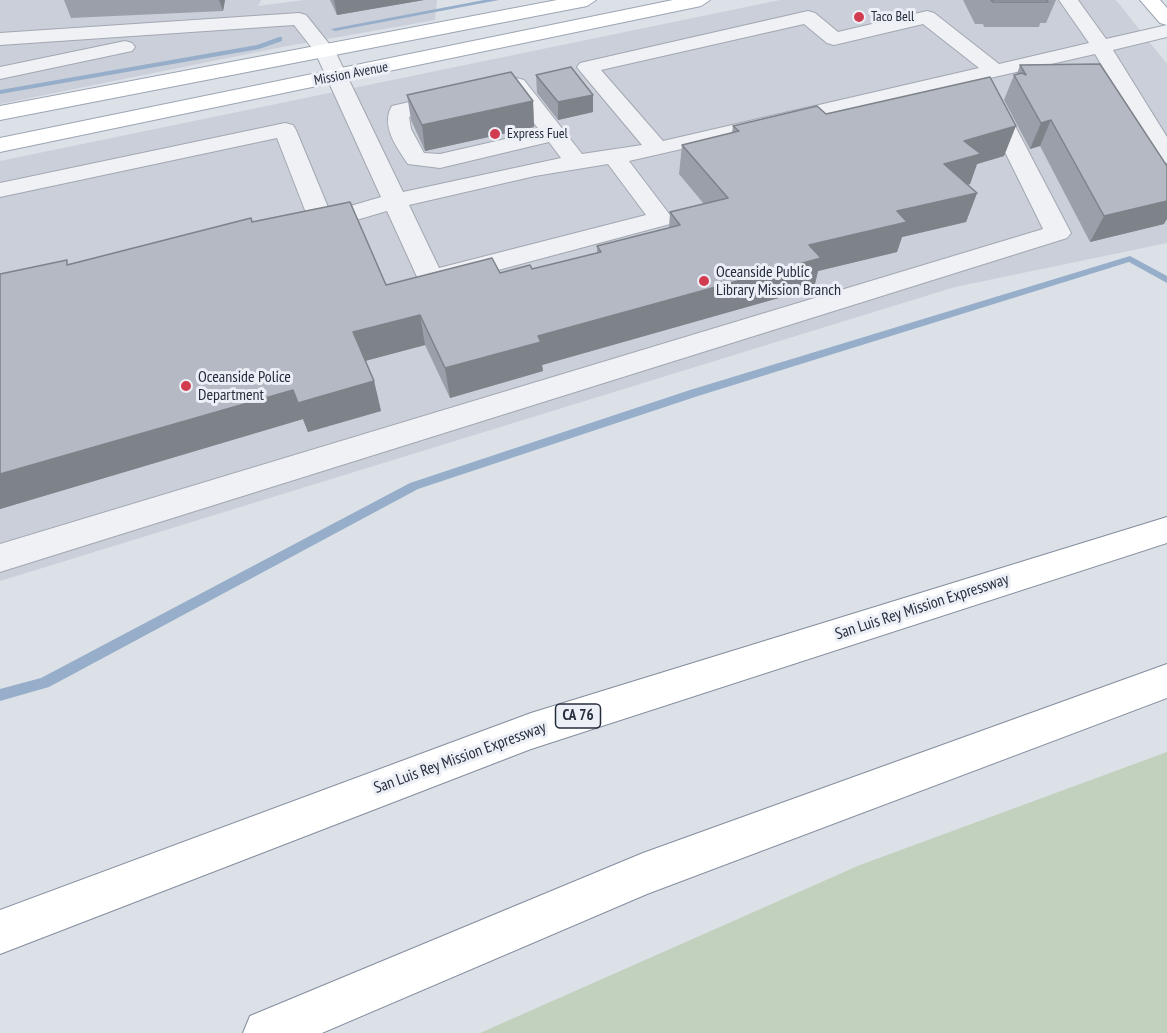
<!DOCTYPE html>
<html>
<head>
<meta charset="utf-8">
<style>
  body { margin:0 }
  canvas { display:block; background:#dce0e7 }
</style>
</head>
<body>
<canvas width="1167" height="1033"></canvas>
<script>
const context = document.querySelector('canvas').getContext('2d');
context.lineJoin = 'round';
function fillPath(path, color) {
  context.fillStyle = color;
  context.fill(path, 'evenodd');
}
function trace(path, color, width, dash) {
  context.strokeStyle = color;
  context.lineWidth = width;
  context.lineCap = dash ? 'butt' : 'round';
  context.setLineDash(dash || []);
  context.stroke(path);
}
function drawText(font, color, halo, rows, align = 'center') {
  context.font = font + ' "PT Sans Narrow",sans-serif';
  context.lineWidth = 6;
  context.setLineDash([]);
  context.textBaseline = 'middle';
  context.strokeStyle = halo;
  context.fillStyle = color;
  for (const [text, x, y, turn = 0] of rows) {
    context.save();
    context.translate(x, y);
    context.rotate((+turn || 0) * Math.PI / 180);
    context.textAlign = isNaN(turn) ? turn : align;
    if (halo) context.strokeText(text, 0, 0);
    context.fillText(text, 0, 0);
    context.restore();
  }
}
fillPath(new Path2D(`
  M0 0H261L258 6 304 0H437L435 20 282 47 0 104Z
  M780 0H1116L1167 64V243L955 287 0 581V161Z`), '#cacfd9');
fillPath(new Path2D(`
  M1167 752V1033H480L860 865Z`), '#c2d1bd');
fillPath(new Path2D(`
  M484 0H499L335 31 331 29Z
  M279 37H282V41L259 49 0 94V90L257 45Z
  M1130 256 1167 276V283L1129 262 698 396 418 489 49 687 0 701V689L41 678 410 483 690 390Z`), '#96aec9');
const minor = new Path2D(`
  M1059 0H1078L1106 39 1167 25V37L1113 50 1167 137V163L1159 161 1155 156 1095 54 990 78 1071 233 1067 238 0 572V544L1043 229 971 83 629 161 673 219 670 224 431 288 422 285 418 279 387 211 312 233 303 230 299 225 308 218 277 138 0 197V183L285 123 293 125 296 130 330 212 381 197 315 52 294 25 0 45V33L299 13 306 15 335 51 403 192 561 158 549 142 440 168 408 164C397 148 380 125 392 106L452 92 460 93 463 98 460 103 409 117 411 129 424 153 440 154 540 131 509 90 499 92 491 91 488 86 491 81C504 78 512 76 524 80L582 154 642 145 580 71 577 67 580 63 808 11 815 13 838 32 927 11 934 13 999 64 1089 43ZM804 24 827 43 834 45 923 24 979 68 663 141 601 70ZM608 164 646 215 439 268 409 205 535 176Z
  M125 41 132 43 135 47 132 51 0 79V67Z`);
const major = new Path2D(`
  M557 0H596L587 6 0 120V106Z
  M673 0H710L701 6 0 152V138Z
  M1140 0H1160L1167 8V25L1160 23Z`);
const highway = new Path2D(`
  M1167 517V543L531 749 0 954V910L531 713Z
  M1167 664V698L647 894 322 1033H243L250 1016 643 853Z`);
trace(minor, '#a2a7b1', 2);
trace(major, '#9ba5b3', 2);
trace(highway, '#838e9e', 2);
fillPath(minor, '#eff1f5');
fillPath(major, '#fff');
fillPath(highway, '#fff');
fillPath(new Path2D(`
  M64 0H225L223 11 71 18Z
  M330 0H424L337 15Z
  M963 0H1056L1046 23H1040L1039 27H984L983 24H975Z
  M1020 65 1164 224 1090 242 1040 146 1030 149 1004 100 1014 75 1017 74Z
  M536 75 593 95V112L558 120 537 93Z
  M407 95 533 101 534 127 425 151 411 120Z
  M826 114 1004 156 977 164 970 184 968 185 977 193 966 222 902 237 897 252 818 271 814 288 542 365 543 371 450 398 425 345 365 361 374 381 381 411 308 432 303 419 0 509V274L69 264 252 222 386 285 532 269 597 253V246L669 228 670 212 704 204 679 174 682 145 732 133 733 126Z`), '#9b9fa9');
fillPath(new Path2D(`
  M219 0H225L223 11Z
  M334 0H424L337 15Z
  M593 95V112L558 120V102Z
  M533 101 534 127 425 151 422 125Z
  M1051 120 1040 146 1030 149 1041 123Z
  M1016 126 1004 156 977 164 970 184 934 194 944 164 964 141Z
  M977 193 966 222 902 237 897 252 818 271 814 288 542 365 543 371 450 398 445 368 809 245 897 211Z
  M1167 201V219L1164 224 1090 242 1104 216Z
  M420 315 425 345 361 362 353 332Z
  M374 381 381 411 308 432 303 419 0 509V474L293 390Z`), '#7e8289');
const building = new Path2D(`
  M991 0H1047L1048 2H993Z
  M1100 64 1167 166V201L1104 216 1051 120 1041 123 1014 75 1022 73 1026 75 1020 65Z
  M571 67 593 95 558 102 536 75Z
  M511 72 533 101 422 125 407 95Z
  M990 77 1016 126 964 141 981 154 944 164 977 193 897 211 907 222 809 245 821 258 538 336 541 342 445 368 420 315 353 332 374 381 298 403 293 390 0 474V274L67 260V265L251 218 252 222 350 202 386 285 492 258 500 273 530 265 532 269 601 252 597 246 680 225 670 212 728 198 682 145 739 131 733 126 817 106 826 114Z`);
fillPath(building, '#b4b9c4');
trace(building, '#7e8289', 1.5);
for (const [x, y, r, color] of [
  [859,17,6,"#d23c51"],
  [495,134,6,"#d23c51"],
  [704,281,6,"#d23c51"],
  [186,386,6,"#d23c51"]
]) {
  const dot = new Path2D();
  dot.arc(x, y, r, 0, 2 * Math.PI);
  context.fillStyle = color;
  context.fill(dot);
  trace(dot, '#eceff5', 2);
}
drawText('14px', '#262e3e', '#eceff5', [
  ["Taco Bell",871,17],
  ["Express Fuel",507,134]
], 'left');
drawText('14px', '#262e3e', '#eceff5', [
  ["Mission Avenue",351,74,-11]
]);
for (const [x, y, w] of [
  [578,716,45]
]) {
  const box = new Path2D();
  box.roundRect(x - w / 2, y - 12, w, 24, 4.5);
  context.fillStyle = '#eceff5';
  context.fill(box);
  trace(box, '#262e3e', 1.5);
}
drawText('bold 15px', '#262e3e', null, [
  ["CA 76",578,716]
]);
drawText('16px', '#262e3e', '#eceff5', [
  ["Oceanside Public",716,272],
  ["Library Mission Branch",716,290],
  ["Oceanside Police",198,377],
  ["Department",198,395]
], 'left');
drawText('16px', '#262e3e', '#eceff5', [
  ["San Luis Rey Mission Expressway",922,607,-18],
  ["San Luis Rey Mission Expressway",460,758,-20]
]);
</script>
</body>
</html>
